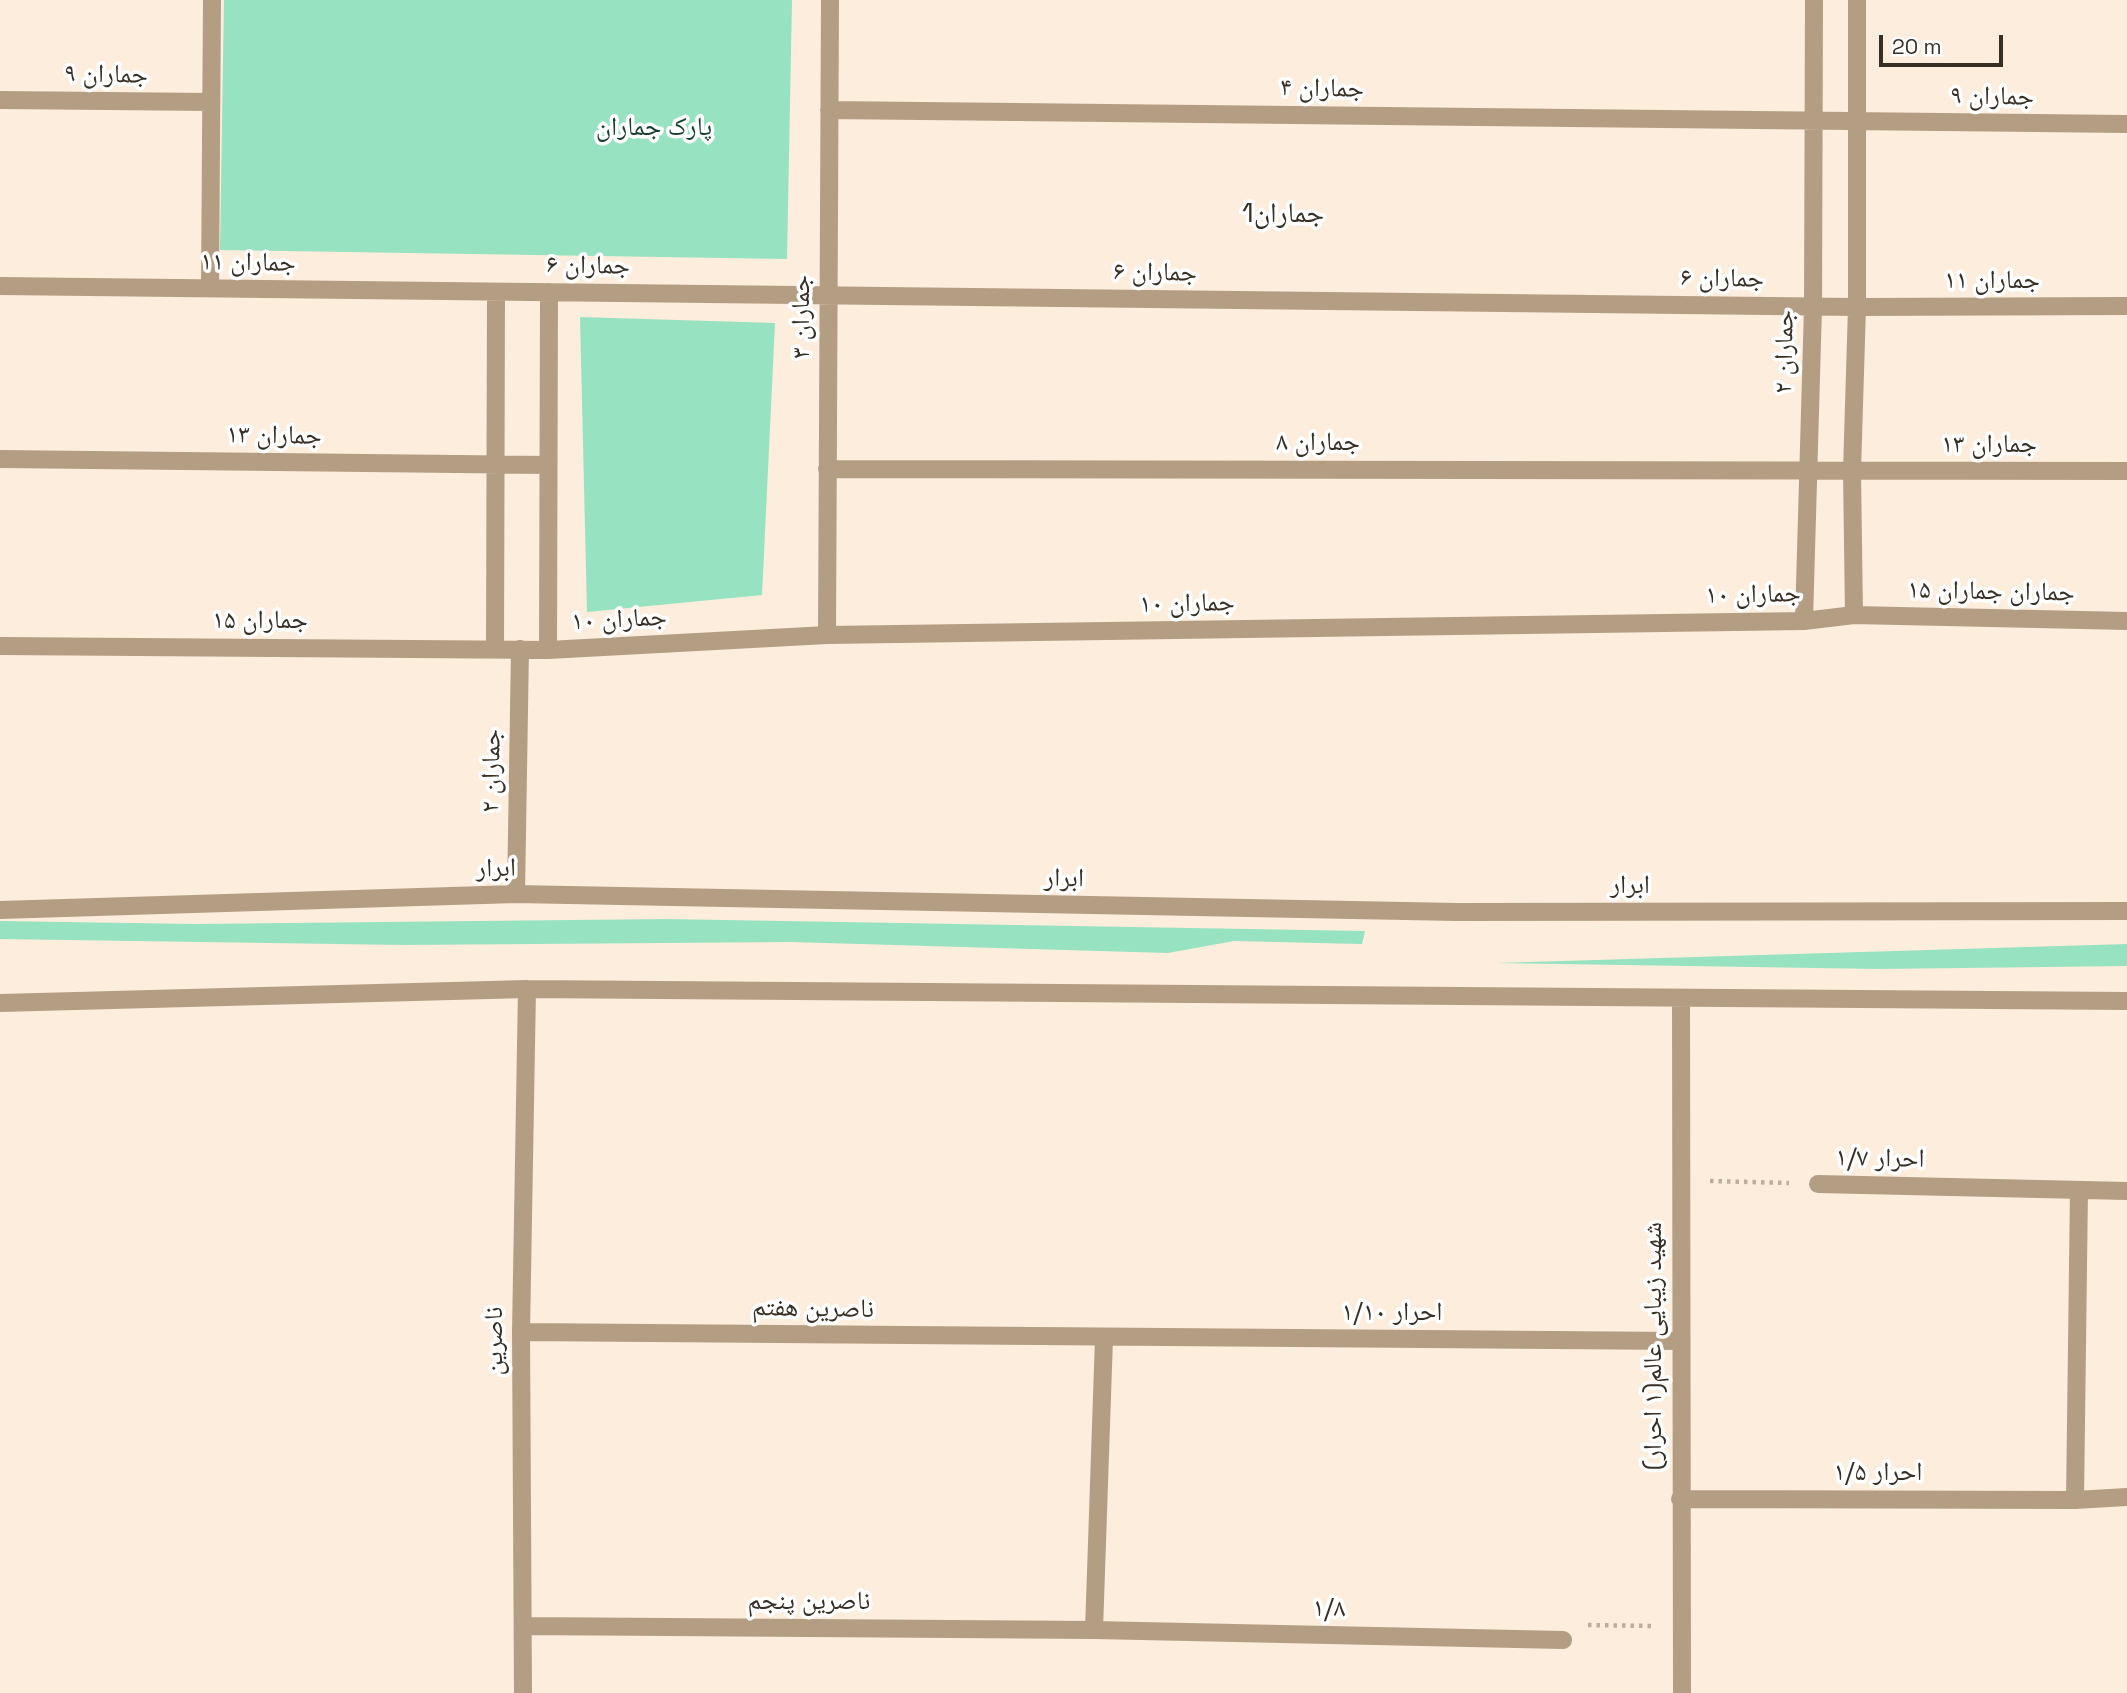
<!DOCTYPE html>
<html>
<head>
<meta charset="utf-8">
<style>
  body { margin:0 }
  #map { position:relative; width:2127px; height:1693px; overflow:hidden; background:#fceddd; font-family:"Space Grotesk",sans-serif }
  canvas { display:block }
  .scale { position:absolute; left:1879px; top:35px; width:124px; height:32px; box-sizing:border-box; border:4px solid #372e24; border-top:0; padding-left:9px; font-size:21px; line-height:24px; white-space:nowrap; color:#372e24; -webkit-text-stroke:5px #fff; paint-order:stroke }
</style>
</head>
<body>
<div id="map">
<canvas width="2127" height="1693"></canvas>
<div class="scale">20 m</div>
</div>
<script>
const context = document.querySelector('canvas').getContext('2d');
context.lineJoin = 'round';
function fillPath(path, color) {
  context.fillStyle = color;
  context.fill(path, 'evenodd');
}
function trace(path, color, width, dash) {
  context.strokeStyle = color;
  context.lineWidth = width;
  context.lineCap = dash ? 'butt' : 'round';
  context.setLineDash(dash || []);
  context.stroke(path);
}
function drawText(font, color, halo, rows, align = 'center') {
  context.font = font + ' "Space Grotesk","Noto Naskh Arabic",sans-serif';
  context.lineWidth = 7;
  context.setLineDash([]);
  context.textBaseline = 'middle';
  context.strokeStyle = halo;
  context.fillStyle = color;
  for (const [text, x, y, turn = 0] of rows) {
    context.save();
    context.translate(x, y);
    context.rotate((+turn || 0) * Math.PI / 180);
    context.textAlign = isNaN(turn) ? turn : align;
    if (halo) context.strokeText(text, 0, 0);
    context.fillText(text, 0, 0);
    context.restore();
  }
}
fillPath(new Path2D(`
  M224 0H792L787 259 220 250Z
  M580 317 775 323 762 595 587 612Z
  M666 919 1365 931 1362 944 1234 941 1168 953 791 942 404 945 0 939V921L195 924Z
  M2127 944V966L1880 969 1496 963Z`), '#97e2c0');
trace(new Path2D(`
  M1710 1181 1789 1183
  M1588 1625 1653 1626`), '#bbaea0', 4.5, [3.5, 5]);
trace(new Path2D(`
  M0 100 211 102
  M829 110 2127 124
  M0 286 1857 307 2127 306
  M210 288 212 0
  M0 459 548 465
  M827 469 2127 471
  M1854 615 1852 471 1857 307V0
  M1804 621 1813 307 1814 0
  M827 635 830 0
  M0 646 548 650 827 635 1804 621 1854 615 2127 621
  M495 649 496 292
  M548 650 549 292
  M516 894 520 649
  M0 910 516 894 1457 912 2127 911
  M1681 998 1682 1693
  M0 1003 527 989 2127 1001
  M1818 1184 2127 1191
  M521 1332 1680 1341
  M1680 1499 2075 1500 2127 1497
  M2075 1500 2079 1190
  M524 1626 1094 1630 1563 1640
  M1094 1630 1104 1338
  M523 1693 521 1332 527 989`), '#b39e83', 18);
drawText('26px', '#372e24', '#fff', [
  ["جماران ۹",106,75,1],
  ["جماران ۴",1322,89,1],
  ["جماران ۹",1992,97,1],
  ["جماران ۱۱",248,263,1],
  ["جماران ۶",588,266,1],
  ["جماران ۶",1155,273,1],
  ["جماران ۶",1722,279,1],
  ["جماران ۱۱",1992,281],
  ["جماران ۳",802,317,-90],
  ["جماران ۲",1785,352,-89],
  ["جماران ۱۳",274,436,1],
  ["جماران ۸",1318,443],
  ["جماران ۱۳",1989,445],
  ["جماران جماران ۱۵",1991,592,1],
  ["جماران ۱۰",1753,595,-1],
  ["جماران ۱۰",1187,604,-1],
  ["جماران ۱۰",619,620,-3],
  ["جماران ۱۵",260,621],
  ["جماران ۲",492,771,-89],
  ["ابرار",496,869,-1],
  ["ابرار",1064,879,1],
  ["ابرار",1630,886],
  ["۱/۷ احرار",1880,1159,1],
  ["ناصرین هفتم",813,1309,1],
  ["۱/۱۰ احرار",1392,1313],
  ["ناصرین",495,1341,-90],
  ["شهید زیبایی عالم(۱ احرار)",1654,1346,-90],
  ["۱/۵ احرار",1878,1473],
  ["ناصرین پنجم",809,1602],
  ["۱/۸",1329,1609,1]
]);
drawText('26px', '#173f2f', '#fff', [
  ["پارک جماران",654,128]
]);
drawText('28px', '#372e24', '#fff', [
  ["جماران1",1283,214]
]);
</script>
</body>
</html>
